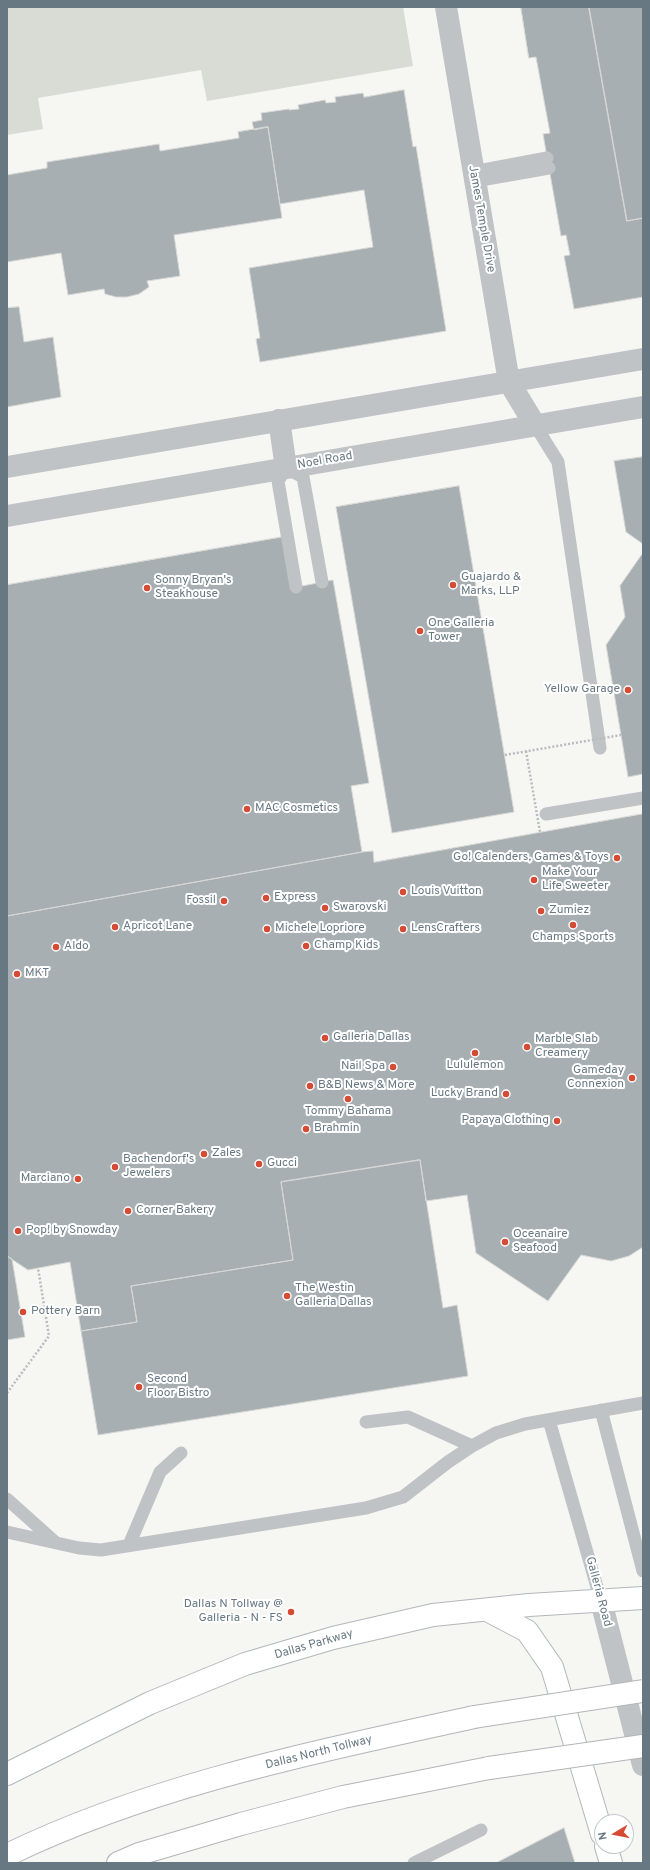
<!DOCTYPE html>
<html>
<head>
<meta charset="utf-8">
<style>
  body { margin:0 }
  #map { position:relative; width:650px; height:1870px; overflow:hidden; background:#f6f6f3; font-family:Overpass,sans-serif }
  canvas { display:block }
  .frame { position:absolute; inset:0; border:8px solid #677882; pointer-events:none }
  .north { position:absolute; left:594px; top:1814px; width:40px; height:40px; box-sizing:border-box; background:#fff; border:1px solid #c2c9cd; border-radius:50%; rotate:260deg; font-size:11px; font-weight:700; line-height:16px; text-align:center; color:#677882 }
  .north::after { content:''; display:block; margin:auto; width:14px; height:18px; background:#d54b34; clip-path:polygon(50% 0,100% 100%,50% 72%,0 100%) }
</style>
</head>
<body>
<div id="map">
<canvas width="650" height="1870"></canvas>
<div class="frame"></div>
<div class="north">N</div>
</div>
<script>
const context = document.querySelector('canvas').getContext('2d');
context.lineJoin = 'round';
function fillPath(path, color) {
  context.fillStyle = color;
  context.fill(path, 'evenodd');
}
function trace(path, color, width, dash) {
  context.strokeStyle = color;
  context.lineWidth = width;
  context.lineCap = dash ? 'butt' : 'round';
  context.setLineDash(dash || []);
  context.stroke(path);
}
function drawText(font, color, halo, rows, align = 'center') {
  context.font = font + ' Overpass,sans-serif';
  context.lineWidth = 4;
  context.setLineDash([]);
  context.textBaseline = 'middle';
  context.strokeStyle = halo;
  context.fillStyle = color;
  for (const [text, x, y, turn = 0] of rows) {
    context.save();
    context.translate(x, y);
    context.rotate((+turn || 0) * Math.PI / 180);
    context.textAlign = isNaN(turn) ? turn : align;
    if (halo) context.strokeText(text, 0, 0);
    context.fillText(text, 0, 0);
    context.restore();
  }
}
fillPath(new Path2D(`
  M7 7H403L413 66 207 101 201 70 38 98 43 129 7 135Z`), '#d8dcd4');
const building = new Path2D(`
  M521 7H589L627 221 643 218V297L574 309 564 256 570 255 566 235 561 236 543 134 550 133 536 57 529 58Z
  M589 7H643V218L627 221Z
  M404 90 413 147 416 146 446 331 260 362 256 339 260 338 249 268 373 247 364 190 280 204 268 127 254 130 252 122 262 120 261 113 289 109V110L299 109 298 105 325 100 326 103 336 102 335 97 363 93 364 97Z
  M268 127 282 218 174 235 180 276 147 281 149 287 139 294 127 297H116L105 294 104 289 68 295 61 253 7 262V175L47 168V162L159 144 160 151 239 138 238 132Z
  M19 307 24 342 53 337 61 397 7 407V308Z
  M643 457V544L626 532 614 461Z
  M459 486 514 812 392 833 336 507Z
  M283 537 292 588 333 580 369 783 351 786 362 852 7 916V585Z
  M643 553V774L628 777 606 645 625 617 620 586Z
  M643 814V1247L629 1256 611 1261 581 1255 548 1301 476 1253 467 1195 426 1201 420 1160 281 1182 293 1260 131 1286 137 1322 81 1331 70 1262 28 1270 7 1256V916L362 852 373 851 374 862Z
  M420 1160 443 1308 457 1305 468 1376 98 1435 81 1331 137 1322 131 1286 293 1260 281 1182Z
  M7 1256 12 1259 25 1337 7 1340Z
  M564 1828 575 1863H496Z`);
fillPath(building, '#a7afb3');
trace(building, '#d7d7d5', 1);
const secondary = new Path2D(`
  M487 1610 527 1631 552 1667 602 1834
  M7 1774 150 1703 245 1664 333 1638 433 1615 529 1605 643 1598
  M606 1846 611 1863`);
const motorway = new Path2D(`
  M7 1855C154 1784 316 1752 474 1717
  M118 1863 139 1854 241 1824 343 1797 489 1768`);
trace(secondary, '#b2b7bb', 24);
trace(motorway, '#b2b6b9', 24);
trace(new Path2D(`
  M7 1393 49 1336 38 1268`), '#b9bcbe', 2.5, [2, 2]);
trace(new Path2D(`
  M473 172 547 158
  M475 181 549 168
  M535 425 558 462 600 748
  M296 587 278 481 286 468 303 477 322 582
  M546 814 643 798
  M601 1410 643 1571
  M549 1420 601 1601
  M366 1422 408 1417 472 1446
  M7 1499 55 1542
  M7 1532 79 1548 101 1550 366 1508 403 1497 448 1462 472 1446 496 1433 525 1424 643 1403
  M129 1545 160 1472 181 1453
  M414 1863 481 1830`), '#bfc3c6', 13);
trace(new Path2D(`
  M446 7 509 382 535 425`), '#bfc3c6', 22);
trace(new Path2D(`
  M279 420 286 468
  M7 467 643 359
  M7 516 643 407
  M601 1601 643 1765`), '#bfc3c6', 22);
trace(secondary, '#fff', 22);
trace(motorway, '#fff', 22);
const motorwayBridge = new Path2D(`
  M474 1717 643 1691
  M489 1768 643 1746`);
trace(motorwayBridge, '#b2b6b9', 24, []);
trace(new Path2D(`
  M526 751 540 832
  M505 755 621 735`), '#b9bcbe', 2.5, [2, 2]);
trace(motorwayBridge, '#fff', 22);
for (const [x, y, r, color] of [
  [453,585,4,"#d54b34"],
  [147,588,4,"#d54b34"],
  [420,631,4,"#d54b34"],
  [628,690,4,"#d54b34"],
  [247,809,4,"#d54b34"],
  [617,858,4,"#d54b34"],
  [534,880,4,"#d54b34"],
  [403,892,4,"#d54b34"],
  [266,898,4,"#d54b34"],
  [224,901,4,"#d54b34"],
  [325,908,4,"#d54b34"],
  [541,911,4,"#d54b34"],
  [573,925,4,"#d54b34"],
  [115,927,4,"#d54b34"],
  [267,929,4,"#d54b34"],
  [403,929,4,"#d54b34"],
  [306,946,4,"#d54b34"],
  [56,947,4,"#d54b34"],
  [17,974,4,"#d54b34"],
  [325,1038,4,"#d54b34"],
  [527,1047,4,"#d54b34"],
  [475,1053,4,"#d54b34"],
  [393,1067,4,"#d54b34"],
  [632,1078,4,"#d54b34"],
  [310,1086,4,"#d54b34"],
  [506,1094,4,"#d54b34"],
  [348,1099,4,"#d54b34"],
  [557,1121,4,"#d54b34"],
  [306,1129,4,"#d54b34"],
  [204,1154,4,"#d54b34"],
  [259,1164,4,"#d54b34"],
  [115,1167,4,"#d54b34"],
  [78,1179,4,"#d54b34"],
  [128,1211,4,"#d54b34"],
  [18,1231,4,"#d54b34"],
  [505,1242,4,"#d54b34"],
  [287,1296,4,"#d54b34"],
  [23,1312,4,"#d54b34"],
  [139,1387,4,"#d54b34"],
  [291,1612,4,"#d54b34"]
]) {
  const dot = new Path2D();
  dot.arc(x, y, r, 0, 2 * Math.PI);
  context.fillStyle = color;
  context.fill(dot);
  trace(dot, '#fff', 1.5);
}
drawText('12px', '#677882', '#fff', [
  ["James Temple Drive",481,219,80],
  ["Noel Road",325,461,-10],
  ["Galleria Road",598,1592,75],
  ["Dallas Parkway",314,1645,-16],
  ["Dallas North Tollway",319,1753,-14]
]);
drawText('12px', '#677882', '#fff', [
  ["Guajardo &",461,578],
  ["Marks, LLP",461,592],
  ["Sonny Bryan's",155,581],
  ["Steakhouse",155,595],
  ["One Galleria",428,624],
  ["Tower",428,638],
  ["Yellow Garage",620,690,"right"],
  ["MAC Cosmetics",255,809],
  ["Go! Calenders, Games & Toys",609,858,"right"],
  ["Make Your",542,873],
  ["Life Sweeter",542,887],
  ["Louis Vuitton",411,892],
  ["Express",274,898],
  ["Fossil",216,901,"right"],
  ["Swarovski",333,908],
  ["Zumiez",549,911],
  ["Apricot Lane",123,927],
  ["Michele Lopriore",275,929],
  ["LensCrafters",411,929],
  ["Champs Sports",573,938,"center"],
  ["Champ Kids",314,946],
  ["Aldo",64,947],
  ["MKT",25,974],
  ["Galleria Dallas",333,1038],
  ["Marble Slab",535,1040],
  ["Creamery",535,1054],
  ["Lululemon",475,1066,"center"],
  ["Nail Spa",385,1067,"right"],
  ["Gameday",624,1071,"right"],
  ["Connexion",624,1085,"right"],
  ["B&B News & More",318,1086],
  ["Lucky Brand",498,1094,"right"],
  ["Tommy Bahama",348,1112,"center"],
  ["Papaya Clothing",549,1121,"right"],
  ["Brahmin",314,1129],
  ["Zales",212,1154],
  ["Bachendorf's",123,1160],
  ["Jewelers",123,1174],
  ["Gucci",267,1164],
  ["Marciano",70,1179,"right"],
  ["Corner Bakery",136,1211],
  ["Pop! by Snowday",26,1231],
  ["Oceanaire",513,1235],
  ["Seafood",513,1249],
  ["The Westin",295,1289],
  ["Galleria Dallas",295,1303],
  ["Pottery Barn",31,1312],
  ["Second",147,1380],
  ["Floor Bistro",147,1394],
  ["Dallas N Tollway @",283,1605,"right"],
  ["Galleria - N - FS",283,1619,"right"]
], 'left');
</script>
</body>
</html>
